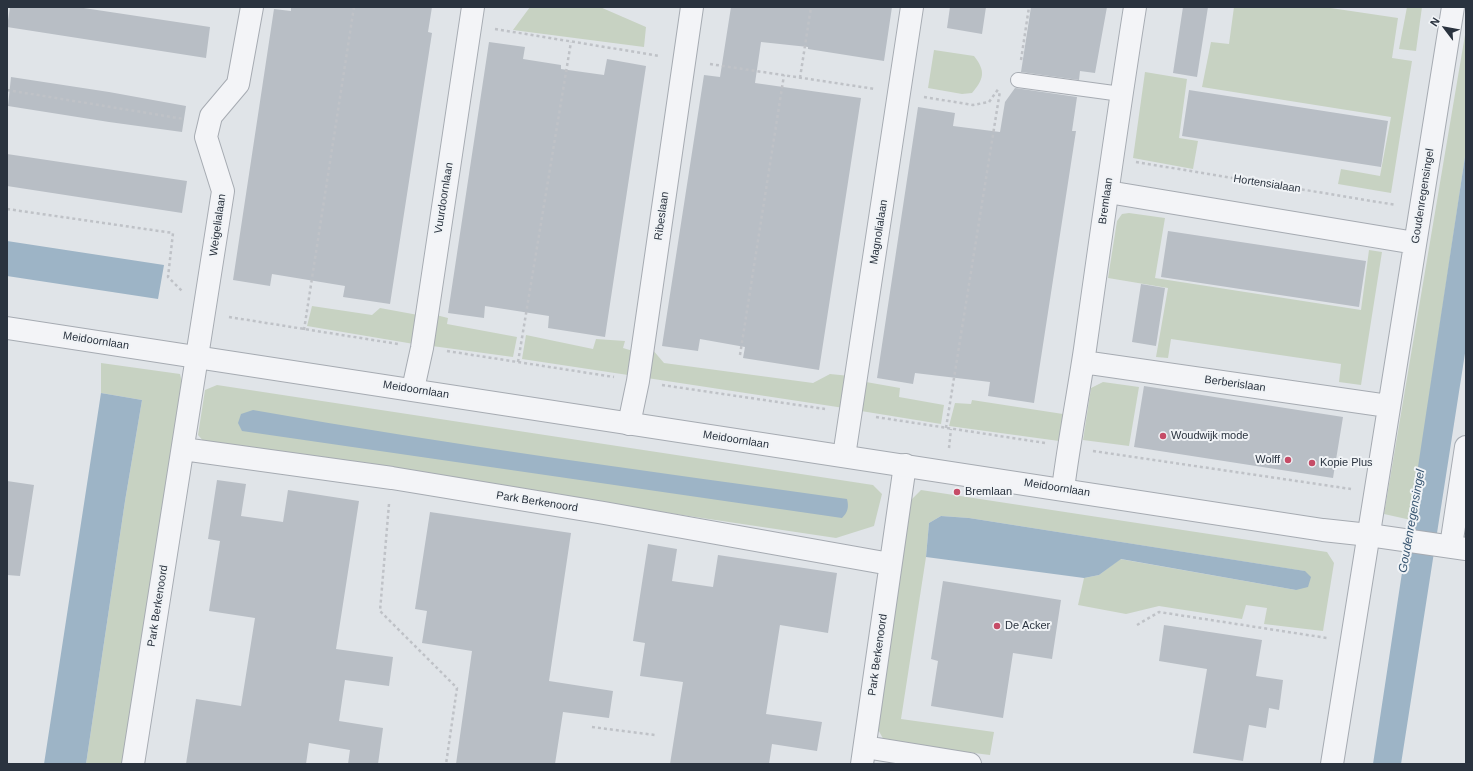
<!DOCTYPE html>
<html>
<head>
<meta charset="utf-8">
<style>
  body { margin:0 }
  #map { position:relative; width:1473px; height:771px; overflow:hidden; background:#e0e4e8; font-family:Arial,sans-serif }
  canvas { display:block }
  .frame { position:absolute; inset:0; border:8px solid #2a333f; pointer-events:none }
  .north { position:absolute; left:1425px; top:8px; width:40px; height:40px; -webkit-text-stroke:3px #f0f3f6; paint-order:stroke; rotate:302deg; font-size:11px; font-weight:700; line-height:16px; text-align:center; color:#2a333f }
  .north::after { content:''; display:block; margin:auto; width:14px; height:18px; background:#2a333f; clip-path:polygon(50% 0,100% 100%,50% 72%,0 100%) }
</style>
</head>
<body>
<div id="map">
<canvas width="1473" height="771"></canvas>
<div class="frame"></div>
<div class="north">N</div>
</div>
<script>
const context = document.querySelector('canvas').getContext('2d');
context.lineJoin = 'round';
function fillPath(path, color) {
  context.fillStyle = color;
  context.fill(path, 'evenodd');
}
function trace(path, color, width, dash) {
  context.strokeStyle = color;
  context.lineWidth = width;
  context.lineCap = dash ? 'butt' : 'round';
  context.setLineDash(dash || []);
  context.stroke(path);
}
function drawText(font, color, halo, rows, align = 'center') {
  context.font = font + ' Arial,sans-serif';
  context.lineWidth = 4;
  context.setLineDash([]);
  context.textBaseline = 'middle';
  context.strokeStyle = halo;
  context.fillStyle = color;
  for (const [text, x, y, turn = 0] of rows) {
    context.save();
    context.translate(x, y);
    context.rotate((+turn || 0) * Math.PI / 180);
    context.textAlign = isNaN(turn) ? turn : align;
    if (halo) context.strokeText(text, 0, 0);
    context.fillText(text, 0, 0);
    context.restore();
  }
}
fillPath(new Path2D(`
  M530 7H600L646 27 644 47 513 30Z
  M1234 7H1324L1398 18 1392 58 1412 61 1391 193 1338 184 1341 169 1380 176 1391 117 1202 87 1211 42 1229 44Z
  M1407 7H1422L1416 51 1399 49Z
  M1466 29V150L1411 520 1384 514Z
  M934 50 974 56C986 71 984 79 972 93L962 94 928 88Z
  M1145 72 1187 79 1179 138 1198 141 1193 169 1133 158Z
  M1129 213 1165 218 1155 278 1361 310 1369 250 1382 252 1361 385 1339 382 1341 364 1171 339 1168 358 1156 357 1168 288 1108 278 1117 221 1122 214Z
  M312 306 372 315 380 308 418 315 414 344 307 326Z
  M436 315 448 318 447 324 517 337 513 357 432 346Z
  M526 335 593 349 596 339 625 341 623 348 633 351 628 375 522 359Z
  M652 349 664 363 813 383 830 374 850 376 844 408 647 378Z
  M101 363 180 374 183 386 123 764H86L125 501 142 400 101 393Z
  M866 382 900 388 899 397 944 405 941 424 861 411Z
  M1103 382 1139 387 1129 446 1083 440 1091 388Z
  M217 385 873 485 882 494 874 526 836 538 206 444 198 435 205 390Z
  M972 400 1063 414 1059 441 949 426 955 403 971 404Z
  M921 490 1327 552 1334 563 1323 631 1264 624 1267 608 1246 605 1242 619 1159 606 1126 614 1078 605 1084 578 1099 575 1120 559 1296 590 1304 571 969 518 941 516 929 523 926 557 901 719 994 732 990 755 885 742 876 726 907 504Z`), '#c7d2c2');
fillPath(new Path2D(`
  M1466 150V347L1401 764H1373Z
  M7 241 164 265 158 299 7 276Z
  M101 393 142 400 125 501 86 764H44Z
  M253 410C450 445 648 471 847 499 849 507 848 512 842 518L242 431 238 423 241 414Z
  M941 516 969 518 1305 571 1311 577 1308 587 1296 590 1121 559 1099 575 1084 578 926 557 929 523Z`), '#9db4c6');
fillPath(new Path2D(`
  M10 7H77L210 27 206 58 7 27Z
  M291 7H432L428 32 432 33 390 304 343 297 345 286 272 274 270 286 233 280 274 9 291 11Z
  M731 7H892L884 61 808 49V47L761 42 755 83 861 98 819 370 743 358 745 347 700 339 698 351 662 346 704 75 720 77Z
  M950 7H986L982 34 947 28Z
  M1031 7H1107L1095 73 1080 71 1079 80 1021 72Z
  M1183 7H1208L1197 77 1173 73Z
  M489 42 525 47 523 59 561 65V69L604 75 607 59 646 66 605 337 548 328 549 316 485 306 484 318 448 313Z
  M11 77 109 92 186 106 182 132 109 122 8 106Z
  M1015 88 1077 97 1072 131H1076L1034 403 988 396 990 382 915 373 913 384 877 378 918 107 955 113 953 126 1000 132 1005 102Z
  M1189 90 1388 121 1381 167 1182 136Z
  M7 154 187 181 182 213 7 186Z
  M1168 231 1366 261 1359 307 1161 277Z
  M1141 284 1165 288 1156 346 1132 342Z
  M1144 386 1343 417 1333 478 1134 447Z
  M217 480 246 484 241 516 283 522 288 490 359 501 336 649 393 657 389 686 345 680 339 721 383 728 378 764H348L350 750 309 743 306 764H186L196 699 241 706 255 618 209 611 220 541 208 539Z
  M7 481 34 485 20 576 7 575Z
  M430 512 571 533 549 681 613 691 609 718 563 712 555 764H456L472 651 422 643 427 611 415 609Z
  M648 544 677 549 672 581 713 587 718 555 837 573 828 633 780 625 766 714 822 722 817 751 772 744 769 764H670L683 682 640 676 645 643 633 641Z
  M943 581 1061 600 1052 659 1013 653 1003 718 931 706 938 661 931 659Z
  M1164 625 1262 640 1256 676 1283 680 1279 710 1269 708 1266 728 1249 725 1243 761 1193 753 1207 669 1159 661Z`), '#b8bec5');
const service = new Path2D(`
  M1018 80 1121 94`);
const minor = new Path2D(`
  M1108 192 1415 243
  M1083 362 1388 406
  M413 389 422 348 473 7
  M629 424 638 381 692 7
  M183 449 392 478 604 513 890 564
  M844 456 912 7
  M1063 489C1069 442 1078 396 1085 349 1101 235 1117 121 1135 7
  M1451 546 1466 447
  M865 747 970 764
  M133 764 223 191 206 137 211 116 238 84 252 7
  M862 764 905 465
  M1332 764 1453 7`);
const tertiary = new Path2D(`
  M7 328 1323 530 1369 535 1466 549`);
trace(service, '#a6abb2', 16);
trace(minor, '#a6abb2', 24);
trace(tertiary, '#a6abb2', 24);
trace(new Path2D(`
  M495 29 660 56
  M1021 60 1029 7
  M710 64 875 89
  M800 78 811 7
  M7 90 184 119
  M924 97 973 105 989 102 999 88
  M1136 162 1396 205
  M7 209 173 233 168 277 182 291
  M229 317 398 344
  M304 330 354 7
  M447 351 614 377
  M740 355 784 75
  M518 362 571 42
  M662 385 825 409
  M876 417 1045 443
  M946 428 1000 91
  M949 448 951 429
  M1093 451 1351 489
  M389 504 380 611 457 688 446 764
  M1137 625 1159 612 1327 638
  M592 727 655 735`), '#bfc2c7', 2.5, [3, 3]);
trace(service, '#f3f4f7', 14);
trace(minor, '#f3f4f7', 22);
trace(tertiary, '#f3f4f7', 22);
for (const [x, y, r, color] of [
  [1163,436,4,"#c64c67"],
  [1288,460,4,"#c64c67"],
  [1312,463,4,"#c64c67"],
  [957,492,4,"#c64c67"],
  [997,626,4,"#c64c67"]
]) {
  const dot = new Path2D();
  dot.arc(x, y, r, 0, 2 * Math.PI);
  context.fillStyle = color;
  context.fill(dot);
  trace(dot, '#f0f3f6', 1.5);
}
drawText('11px', '#2a333f', '#f0f3f6', [
  ["Hortensialaan",1267,184,9],
  ["Goudenregensingel",1423,196,-81],
  ["Vuurdoornlaan",444,198,-81],
  ["Bremlaan",1106,201,-82],
  ["Ribeslaan",662,216,-82],
  ["Weigelialaan",218,225,-82],
  ["Magnolialaan",879,232,-81],
  ["Meidoornlaan",96,341,9],
  ["Berberislaan",1235,384,8],
  ["Meidoornlaan",416,390,9],
  ["Meidoornlaan",736,440,9],
  ["Meidoornlaan",1057,488,9],
  ["Park Berkenoord",537,502,9],
  ["Park Berkenoord",158,606,-81],
  ["Park Berkenoord",878,655,-82]
]);
drawText('11px', '#2a333f', '#f0f3f6', [
  ["Woudwijk mode",1171,436],
  ["Wolff",1280,460,"right"],
  ["Kopie Plus",1320,463],
  ["Bremlaan",965,492],
  ["De Acker",1005,626]
], 'left');
drawText('italic 12px', '#365470', '#f0f3f6', [
  ["Goudenregensingel",1412,521,-80]
]);
</script>
</body>
</html>
